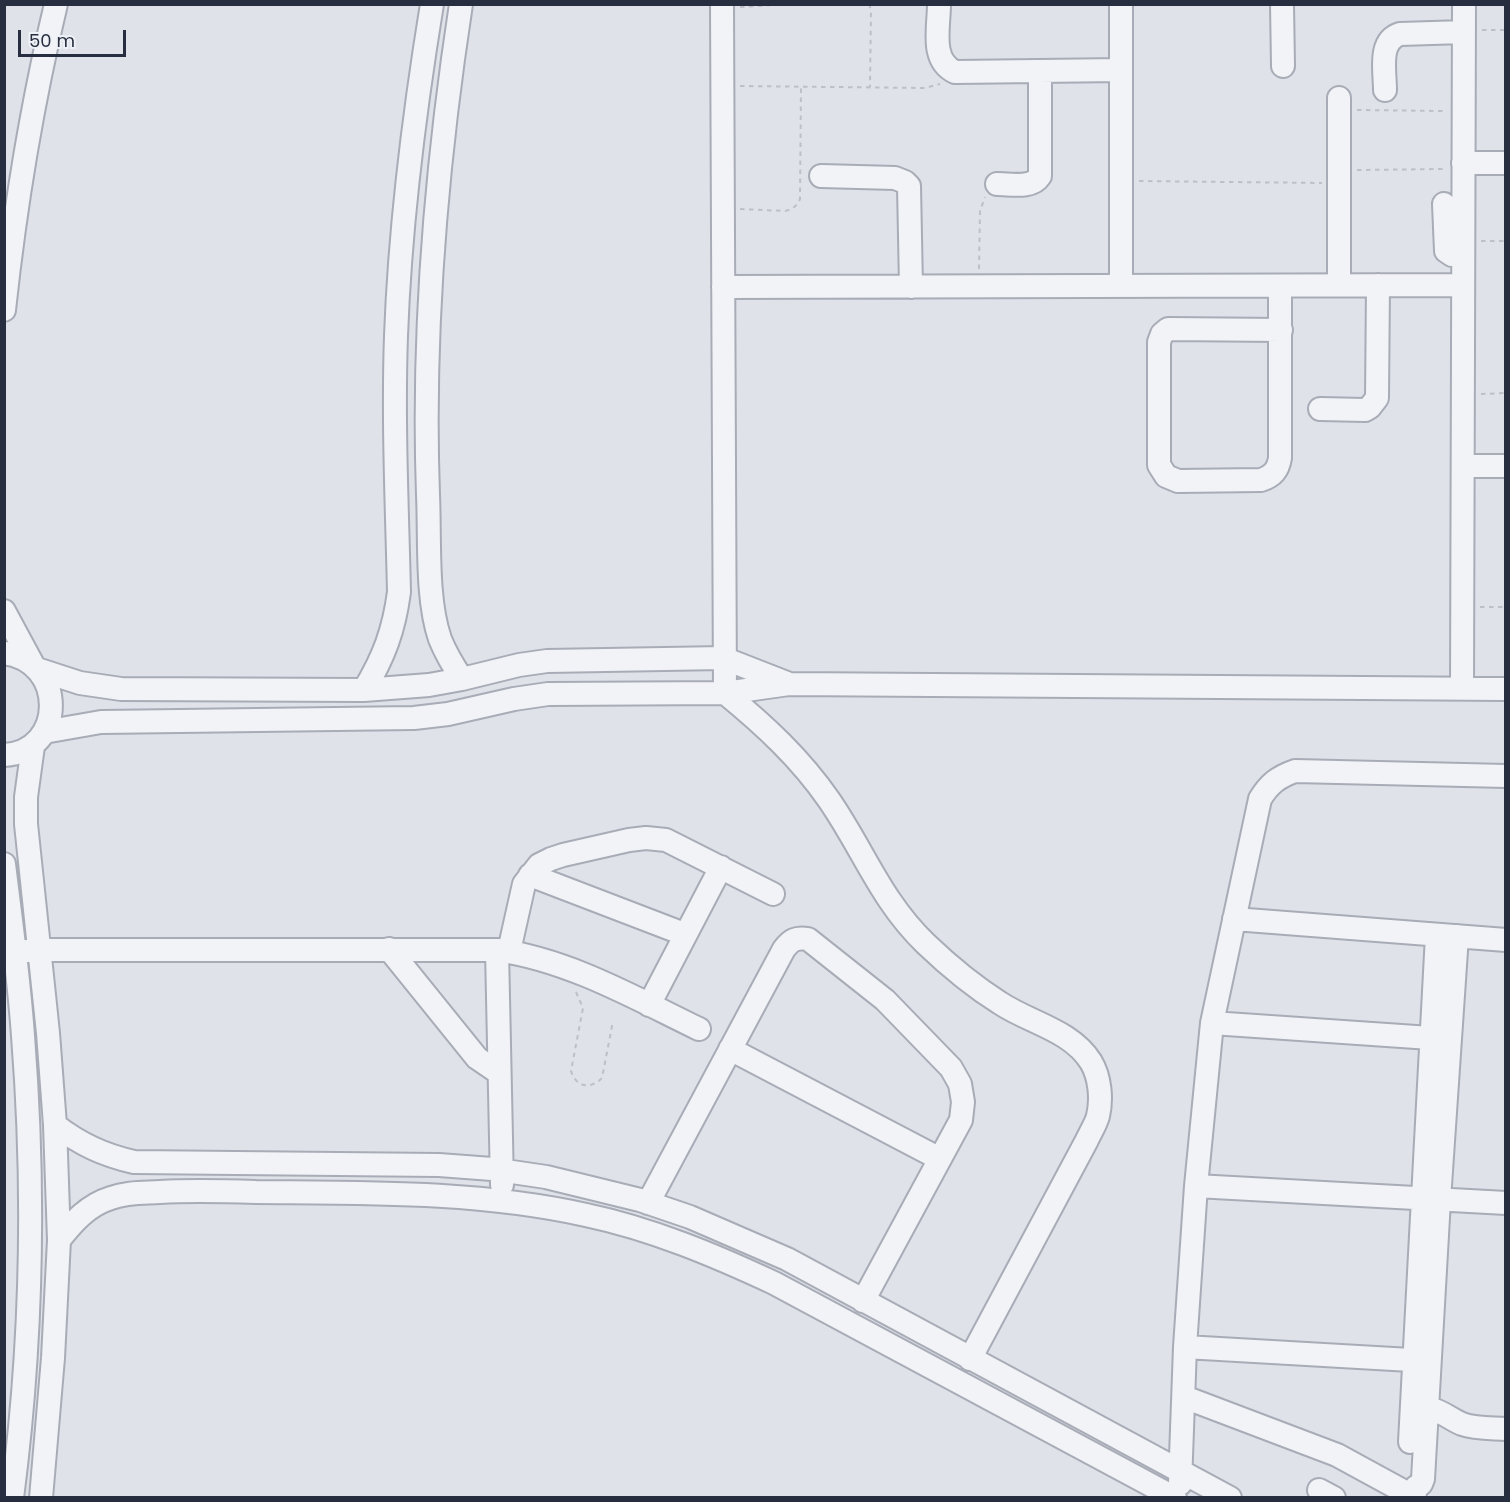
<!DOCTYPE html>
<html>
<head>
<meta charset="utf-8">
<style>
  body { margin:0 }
  #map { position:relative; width:1510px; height:1502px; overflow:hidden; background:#dfe2e9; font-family:Poppins,sans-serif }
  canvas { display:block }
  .frame { position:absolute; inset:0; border:6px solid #272e40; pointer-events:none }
  .scale { position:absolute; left:18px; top:30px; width:108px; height:27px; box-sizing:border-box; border:3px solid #272e40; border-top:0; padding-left:8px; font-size:18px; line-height:21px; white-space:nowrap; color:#272e40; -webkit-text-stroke:4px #eef1f6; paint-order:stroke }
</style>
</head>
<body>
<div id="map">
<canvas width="1510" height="1502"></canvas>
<div class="frame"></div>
<div class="scale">50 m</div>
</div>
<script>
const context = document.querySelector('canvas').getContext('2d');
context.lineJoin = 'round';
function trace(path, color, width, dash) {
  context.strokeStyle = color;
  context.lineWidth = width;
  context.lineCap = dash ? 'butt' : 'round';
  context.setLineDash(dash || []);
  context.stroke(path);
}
const minor = new Path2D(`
  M461 4C436 167 422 330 428 495 430 538 426 599 440 639 446 654 454 667 462 679
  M722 4 725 693C764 725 800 758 829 800 863 849 881 901 926 944 949 966 973 986 1000 1003 1030 1023 1071 1030 1091 1062 1100 1077 1102 1099 1098 1116 1096 1124 1090 1133 1087 1140L970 1359
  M939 4C939 28 930 60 955 72L1121 70
  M1282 4 1283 66
  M1385 90C1385 71 1378 41 1400 34L1464 32
  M1463 163H1506
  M821 176 895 178 905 182 909 186 911 287
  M997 184C1011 184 1032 189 1040 176V71
  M1444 204 1446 251 1452 255H1463
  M1339 285V98
  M1121 286V4
  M1280 286V458C1278 470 1273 476 1261 480L1178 481 1166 476 1159 465V342L1162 334 1168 329 1281 330
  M723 287 1463 285
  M4 310C15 208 32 104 56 4
  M1320 409 1365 410 1370 407 1377 398 1378 285
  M1463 466H1506
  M4 611 32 663
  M4 653C67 661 66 752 4 755
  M40 670 80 683 121 689 364 690 429 685 462 679 519 665 547 661 723 658 787 683
  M1462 688 1464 4
  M364 690C384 657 394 630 399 592 397 506 393 421 396 336 400 225 414 114 432 4
  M44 732 101 722 414 718 448 714 514 699 548 694 725 693 789 684 1506 689
  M33 746 26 797V824L48 1033 55 1125 59 1240 53 1358 41 1498
  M4 864C11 921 19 978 23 1036 35 1189 32 1345 12 1498
  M530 875 684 934
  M1234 919 1506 940
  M389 949 477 1058 499 1073
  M497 950 502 1185
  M509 951 524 884 539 865 551 859 563 855 629 840 646 838 666 840 773 894
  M4 953 39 950H497C569 960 635 998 699 1029
  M649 1005 721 867
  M1212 1023 1445 1039
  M730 1049 940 1159
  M55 1125C80 1144 103 1155 134 1162L439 1165 492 1169 546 1177 640 1200 690 1217 787 1259 1230 1498
  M1196 1186 1506 1203
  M648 1203 784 949C791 940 796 937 808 939L885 1000 951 1068 960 1084 963 1102 961 1120 863 1301
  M59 1240C73 1222 88 1205 111 1198 127 1192 144 1193 160 1192 192 1190 224 1191 256 1192 366 1193 478 1191 586 1215 652 1229 714 1255 774 1283L1175 1498
  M1185 1347 1428 1361
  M1184 1397 1337 1455 1414 1497
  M1427 1408C1441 1410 1450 1419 1462 1424 1476 1429 1491 1428 1506 1429
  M1410 1442 1437 935
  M1180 1484 1185 1347 1196 1186 1212 1023 1260 799C1269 784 1278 777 1295 771L1506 776
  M1319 1490 1334 1498
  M1414 1498 1416 1487 1421 1484 1423 1479 1439 1200 1457 936`);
trace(minor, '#a8acb6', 26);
trace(new Path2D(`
  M869 4 871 10 870 87
  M740 7 790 4
  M1482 30H1506
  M740 86 925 88 940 84
  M1357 110 1444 111
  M1357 170 1444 169
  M1139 181 1322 183
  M740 209 785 211C793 209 797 206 800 199L801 87
  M1481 241H1506
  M979 269 980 211 985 197
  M1481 394 1506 393
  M1480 607H1506
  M576 992 583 1008 571 1071C576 1087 590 1090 602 1078L613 1021`), '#bdc0c7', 2, [4.5, 4.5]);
trace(minor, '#f2f3f7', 22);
</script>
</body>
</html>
